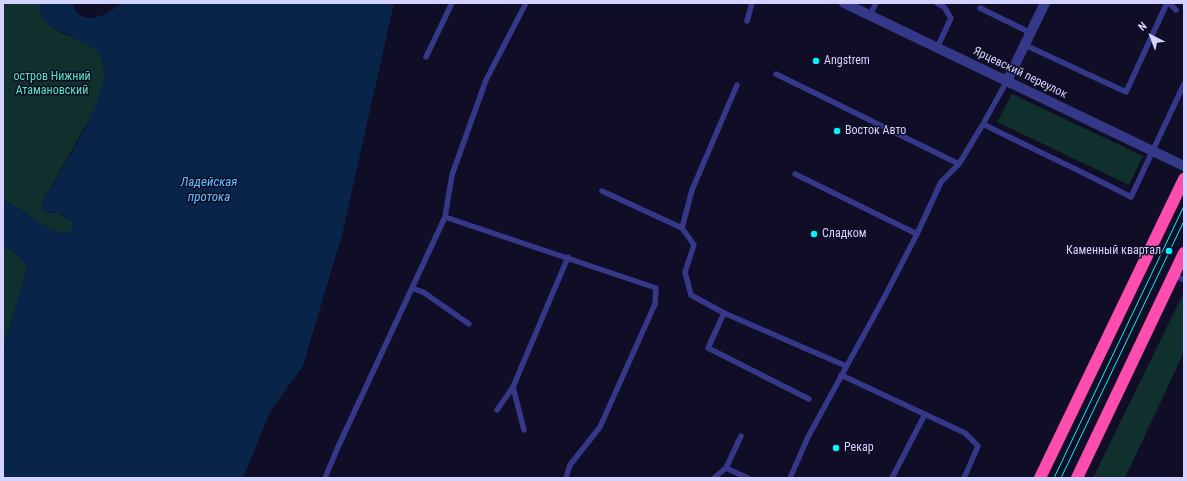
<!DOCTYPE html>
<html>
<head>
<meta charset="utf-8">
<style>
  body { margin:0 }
  #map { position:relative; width:1187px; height:481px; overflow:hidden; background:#100d26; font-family:"Roboto Condensed",sans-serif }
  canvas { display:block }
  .frame { position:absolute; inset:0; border:4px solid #d4d2ff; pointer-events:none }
  .north { position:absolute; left:1131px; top:16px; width:40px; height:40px; -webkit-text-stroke:3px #100d26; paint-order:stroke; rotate:318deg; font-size:11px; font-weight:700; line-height:16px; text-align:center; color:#d4d2ff }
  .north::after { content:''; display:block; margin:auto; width:14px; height:18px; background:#d4d2ff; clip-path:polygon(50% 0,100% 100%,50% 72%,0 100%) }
</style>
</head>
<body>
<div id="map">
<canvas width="1187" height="481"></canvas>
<div class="frame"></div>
<div class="north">N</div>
</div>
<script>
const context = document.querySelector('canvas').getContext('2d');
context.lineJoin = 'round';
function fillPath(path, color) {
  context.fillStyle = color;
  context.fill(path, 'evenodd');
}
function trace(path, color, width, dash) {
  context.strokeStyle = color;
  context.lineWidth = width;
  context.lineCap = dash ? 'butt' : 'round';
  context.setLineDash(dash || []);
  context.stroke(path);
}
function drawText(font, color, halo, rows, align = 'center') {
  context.font = font + ' "Roboto Condensed",sans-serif';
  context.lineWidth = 3;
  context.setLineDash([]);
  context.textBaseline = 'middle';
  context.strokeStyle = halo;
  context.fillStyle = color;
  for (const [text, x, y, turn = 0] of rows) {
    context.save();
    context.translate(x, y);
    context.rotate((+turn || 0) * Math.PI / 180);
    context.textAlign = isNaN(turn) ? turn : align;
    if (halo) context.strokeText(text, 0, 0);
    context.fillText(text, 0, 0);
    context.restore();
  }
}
fillPath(new Path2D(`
  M3 3H42L39 9C42 13 44 19 47 22 59 37 81 37 95 48 105 56 105 74 103 86 99 104 89 120 80 136 67 159 54 181 42 203L49 213H59L72 222 73 228 70 232C67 233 65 233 63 233 53 233 16 206 3 200Z
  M1012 94 1143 156 1129 185 997 122Z
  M3 245C14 252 22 257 27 269L3 350Z
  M1183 294H1184V352L1125 478H1093Z`), '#10302d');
fillPath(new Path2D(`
  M42 3H72C80 29 107 16 121 3H394L343 231 303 366 270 412 243 478H3V350L27 269C22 257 14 252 3 245V200C16 206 53 233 63 233 64 233 69 232 70 232L73 228 72 222C68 219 65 215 60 214 53 211 48 215 42 208V203C62 167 91 126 102 87 105 78 105 66 101 57 93 36 29 32 42 3Z`), '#082549');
trace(new Path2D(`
  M937 3 944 7 951 18 937 48
  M1169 3 1176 10
  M980 8 1031 33
  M870 15 876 3
  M747 21 752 3
  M1025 45 1126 92 1167 3
  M426 57 452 3
  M776 74 959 164
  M1007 81 983 124C1032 149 1082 171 1131 197L1184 84
  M737 85 692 190 682 228 694 245 685 272 691 295 724 313 846 366
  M795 174 917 234
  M602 191 682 228
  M445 217 656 288 655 304 600 427 570 465 566 478
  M1174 275 1184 280
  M412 288 423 292 469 324
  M724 313 708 348 809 399
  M841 375 965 433 978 446 964 478
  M513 387 524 430
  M497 410 513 387 568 257
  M741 436 726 468 748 478
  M325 478 338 447 445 217 452 175 486 80 526 3
  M714 478 726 468
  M790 478 808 437 885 296 917 234 941 182 959 164 983 124
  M892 478 925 414`), '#353888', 5.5);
trace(new Path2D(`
  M844 3 1184 166
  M1007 81 1045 3`), '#353888', 10);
trace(new Path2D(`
  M1040 478 1184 179
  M1077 478 1184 253`), '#ff4daf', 12);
trace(new Path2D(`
  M1054 478 1184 206
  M1061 478 1184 221`), '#00f5fd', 1);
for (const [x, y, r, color] of [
  [816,61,4,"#00f5fd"],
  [837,131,4,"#00f5fd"],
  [814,234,4,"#00f5fd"],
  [1169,251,4,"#00f5fd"],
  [836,448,4,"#00f5fd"]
]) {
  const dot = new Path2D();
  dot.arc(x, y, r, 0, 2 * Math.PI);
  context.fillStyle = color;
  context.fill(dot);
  trace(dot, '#100d26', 1.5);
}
drawText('12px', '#d4d2ff', '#100d26', [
  ["Angstrem",824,61],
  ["Восток Авто",845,131],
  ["Сладком",822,234],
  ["Каменный квартал",1161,251,"right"],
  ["Рекар",844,448]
], 'left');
drawText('12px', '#d4d2ff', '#100d26', [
  ["Ярцевский переулок",1020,73,26]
]);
drawText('12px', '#55e8b9', '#100d26', [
  ["остров Нижний",52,77],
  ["Атамановский",52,91]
]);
drawText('italic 13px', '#60c0ff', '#100d26', [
  ["Ладейская",209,183],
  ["протока",209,198]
]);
</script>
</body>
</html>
